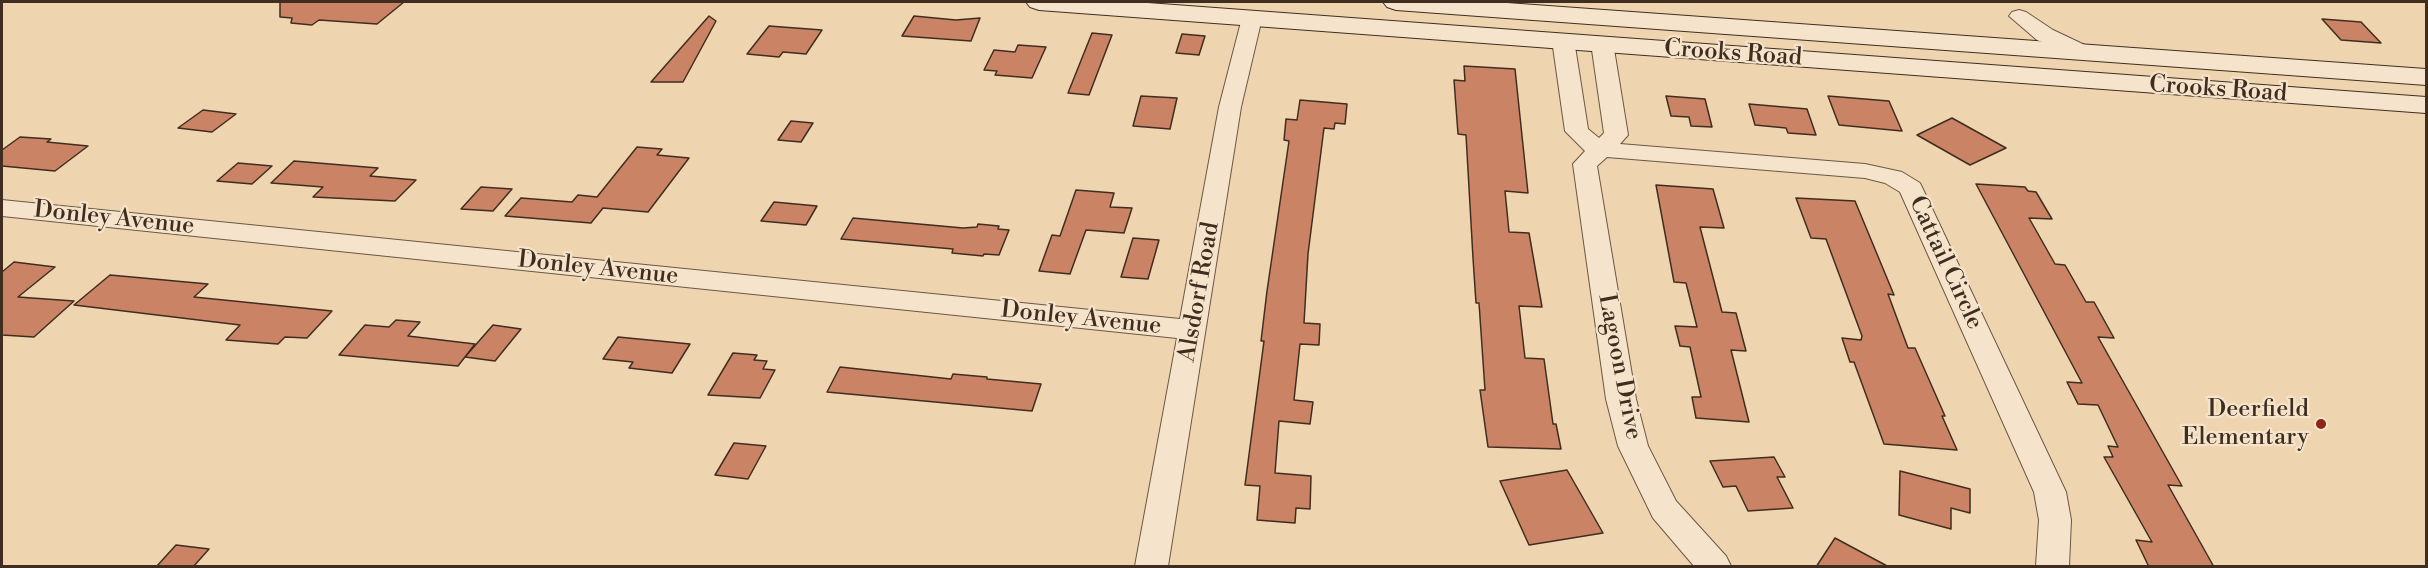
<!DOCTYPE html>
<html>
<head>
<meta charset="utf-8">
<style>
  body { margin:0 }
  #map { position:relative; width:2428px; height:568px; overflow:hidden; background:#efd5af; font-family:"Libre Bodoni",serif }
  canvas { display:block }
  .frame { position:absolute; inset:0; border:3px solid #3f2e20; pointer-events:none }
</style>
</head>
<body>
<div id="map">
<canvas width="2428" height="568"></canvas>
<div class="frame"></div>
</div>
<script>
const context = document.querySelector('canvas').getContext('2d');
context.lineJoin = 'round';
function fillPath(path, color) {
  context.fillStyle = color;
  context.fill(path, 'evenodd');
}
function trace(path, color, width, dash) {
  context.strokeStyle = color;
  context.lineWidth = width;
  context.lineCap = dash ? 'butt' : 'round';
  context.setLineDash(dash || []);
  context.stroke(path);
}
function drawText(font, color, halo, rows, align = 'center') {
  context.font = font + ' "Libre Bodoni",serif';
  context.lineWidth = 4.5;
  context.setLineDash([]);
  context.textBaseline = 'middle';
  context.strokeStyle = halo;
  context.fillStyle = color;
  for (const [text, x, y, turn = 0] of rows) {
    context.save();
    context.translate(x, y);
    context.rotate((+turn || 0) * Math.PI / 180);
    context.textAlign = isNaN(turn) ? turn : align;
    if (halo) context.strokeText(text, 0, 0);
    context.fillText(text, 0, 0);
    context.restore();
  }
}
const building = new Path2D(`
  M280 2H404L377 24 319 20 312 25 291 23 292 18 280 17Z
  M709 16 716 21 683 82H651Z
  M914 16 956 20 980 18 971 41 902 36Z
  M2322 19 2361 22 2381 43 2341 40Z
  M769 26 822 30 806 54 783 52 779 57 747 54Z
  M1092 33 1112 35 1089 95 1068 93Z
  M1182 34 1205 36 1199 55 1176 53Z
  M1018 45 1046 47 1032 78 995 75 997 71 984 70 994 50 1015 52Z
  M1464 66 1515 69 1528 193 1505 191 1509 232 1529 233 1542 307 1519 306 1525 358 1544 359 1553 424H1556L1561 449 1488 447 1480 390H1485L1479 303H1476L1473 258 1466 135 1458 134 1454 80 1465 81Z
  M1141 96 1177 98 1170 129 1133 126Z
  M1666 96 1705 99 1712 127 1691 126 1689 117 1671 116Z
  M1828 96 1889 101 1902 131 1839 125Z
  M1300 100 1347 104 1345 124 1335 123 1334 129 1324 128 1308 254 1304 323 1320 324 1319 345 1300 344 1294 400 1313 402 1310 424 1279 421 1275 473 1311 476 1310 509 1296 508 1295 523 1257 520 1260 486 1245 485 1264 341H1261L1267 291 1289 141 1284 140 1286 119 1297 120Z
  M1749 104 1807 109 1816 135 1788 133 1786 128 1755 125Z
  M203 110 236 114 212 132 178 128Z
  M1952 118 2006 148 1970 165 1917 135Z
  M791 121 813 123 801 142 778 140Z
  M20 137 51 139 47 142 88 146 55 171 2 166V150Z
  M637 147 662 149 657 155 689 158 648 212 603 208 591 223 505 216 521 198 572 202 578 195 597 197Z
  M294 161 378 168 370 176 416 180 395 201 313 197 323 187 271 183Z
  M238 163 272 166 252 184 217 181Z
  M1976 184 2025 187 2028 191 2036 192 2052 219 2029 218 2055 264 2065 265 2086 302H2094L2114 338 2098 337 2182 486 2168 485 2214 567H2149L2136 540 2152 542 2104 457H2113L2108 446 2118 447 2098 405 2078 404 2067 382 2082 383Z
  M1656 185 1713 189 1724 228 1700 227 1722 312 1736 313 1746 351 1731 350 1749 422 1696 418 1692 397H1701L1690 347 1680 346 1675 326 1697 327 1686 283 1674 282Z
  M481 187 512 189 493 211 461 209Z
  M1076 190 1114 193 1110 207 1132 208 1124 233 1086 230 1070 274 1039 271 1052 235 1060 236Z
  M1796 198 1855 201 1894 295 1888 294 1908 348H1915L1945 416H1942L1957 450 1884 444 1854 362H1850L1842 338 1861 340 1862 336 1826 239 1811 238Z
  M774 202 817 206 806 225 761 221Z
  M853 218 963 228 977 227 978 224 999 226 998 229 1009 230 999 255 984 254 983 256 952 253 953 249 841 239Z
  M1133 238 1159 240 1148 279 1121 277Z
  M14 262 55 267 18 297 74 301 34 337 2 335V272Z
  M110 275 208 284 194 297 332 311 307 338 285 337 278 344 226 340 240 325 74 305Z
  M396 320 420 322 408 336 475 344 458 366 339 355 365 325 389 327Z
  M493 325 521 329 495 361 465 357Z
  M618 337 690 344 672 373 629 368 633 362 603 359Z
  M733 353 757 355 754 360 767 361 763 369 775 370 760 398 708 395Z
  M840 367 951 379 953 374 987 377V379L1041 384 1032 411 827 392Z
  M734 443 766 446 748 479 715 475Z
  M1774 457 1785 477H1777L1793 508 1748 511 1736 486 1723 487 1710 461Z
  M1567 470 1603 533 1529 545 1500 481Z
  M1900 471 1970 489V513L1951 508V529L1899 515Z
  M1835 538 1889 567H1816Z
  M176 545 209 549 193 567H156Z`);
fillPath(building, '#cb8366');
trace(building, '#3f2e20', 1.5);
const street = new Path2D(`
  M2019 10 2026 12 2053 30 2089 47 2092 52 2089 57 2081 58 2037 40 2009 16 2012 12Z
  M1252 12 1259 14 1262 18 1241 107 1168 566H1135L1177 338 2 216V200L1180 319 1219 107 1242 18 1245 14Z
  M1563 34 1571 35 1574 40 1588 129 1599 138 1604 133 1591 43 1594 38H1610L1613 43 1628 135 1620 144 1865 164 1902 172 1920 183 2066 492 2071 520 2069 566H2036L2039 520 2034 492 1900 192 1885 183 1865 178 1607 157 1597 166 1636 399 1648 446 1676 501 1726 556 1731 566H1694L1653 518 1618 446 1606 399 1573 164 1585 151 1565 131 1552 40 1555 35Z`);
const secondary = new Path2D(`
  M1026 2H1134L2426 97V113L1039 10 1030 7Z
  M1383 2H1493L2426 69V85L1396 10 1387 7Z`);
trace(street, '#6b5844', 2);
trace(secondary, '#3f2e20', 2);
fillPath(street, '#f5e4cb');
fillPath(secondary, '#f5e4cb');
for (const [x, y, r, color] of [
  [2321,424,6,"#8f2418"]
]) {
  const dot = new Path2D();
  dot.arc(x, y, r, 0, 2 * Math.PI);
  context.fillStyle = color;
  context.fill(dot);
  trace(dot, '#f5e4cb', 2);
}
drawText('24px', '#3f2e20', '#f5e4cb', [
  ["Crooks Road",1733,54,4],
  ["Crooks Road",2218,90,4],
  ["Donley Avenue",114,219,6],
  ["Cattail Circle",1945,263,65],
  ["Donley Avenue",598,269,6],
  ["Alsdorf Road",1200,292,-80],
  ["Donley Avenue",1081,319,6],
  ["Lagoon Drive",1619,367,79]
]);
drawText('24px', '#3f2e20', '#f5e4cb', [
  ["Deerfield",2309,410],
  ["Elementary",2309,438]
], 'right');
</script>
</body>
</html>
